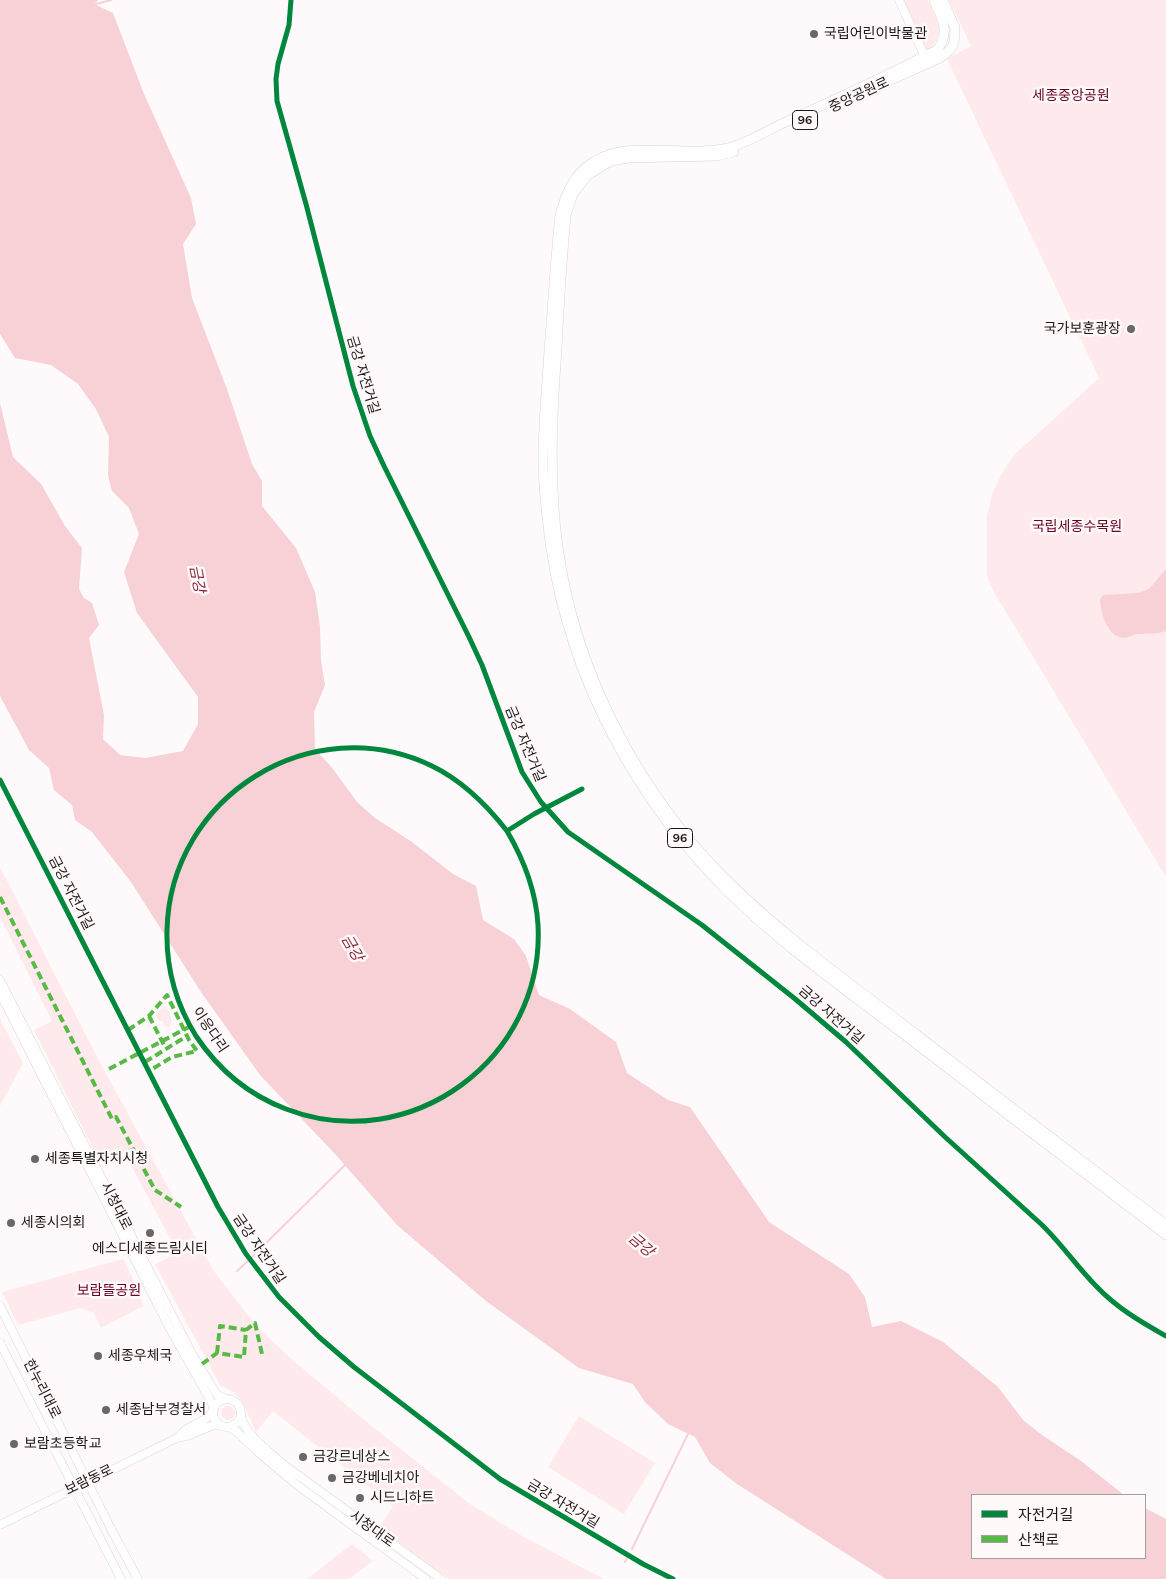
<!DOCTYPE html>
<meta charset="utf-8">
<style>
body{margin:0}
#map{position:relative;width:1166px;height:1579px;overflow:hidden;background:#fefafb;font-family:Mulish,"Noto Sans KR",sans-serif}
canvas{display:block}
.legend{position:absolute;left:971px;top:1494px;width:175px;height:65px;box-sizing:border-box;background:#fff9fa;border:1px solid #a39fa0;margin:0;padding:6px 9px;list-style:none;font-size:15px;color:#1a1818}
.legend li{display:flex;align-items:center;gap:10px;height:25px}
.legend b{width:25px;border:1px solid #a39fa0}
</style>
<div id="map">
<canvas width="1166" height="1579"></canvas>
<ul class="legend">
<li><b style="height:6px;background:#00873e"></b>자전거길</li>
<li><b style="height:6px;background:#58b947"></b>산책로</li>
</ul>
</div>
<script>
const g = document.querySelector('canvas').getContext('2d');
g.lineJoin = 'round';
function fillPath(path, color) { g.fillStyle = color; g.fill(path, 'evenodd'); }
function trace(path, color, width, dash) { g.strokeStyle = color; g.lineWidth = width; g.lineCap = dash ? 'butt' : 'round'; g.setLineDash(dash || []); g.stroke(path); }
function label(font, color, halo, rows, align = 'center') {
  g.font = font + ' Mulish,"Noto Sans KR",sans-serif'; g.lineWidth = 5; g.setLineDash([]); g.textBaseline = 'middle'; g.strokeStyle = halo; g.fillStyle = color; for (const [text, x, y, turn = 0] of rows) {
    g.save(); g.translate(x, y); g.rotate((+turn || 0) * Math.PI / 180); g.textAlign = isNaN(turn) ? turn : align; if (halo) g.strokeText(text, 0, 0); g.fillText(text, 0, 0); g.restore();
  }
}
fillPath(new Path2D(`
 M902,0H928C939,23 947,33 926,53Z
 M949,0H1166V877L995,594L987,577V516L992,494L1000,477L1013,456L1099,378L947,59L971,46Z
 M0,867L97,1057L213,1270L258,1328L296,1363L373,1427L470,1504L524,1537L604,1579H449L379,1528L393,1506L273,1411L256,1432L243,1403L235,1393L220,1385L155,1264L178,1253L121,1147L98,1159L34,1030L52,1021L0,917Z
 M162,1007H166C170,1013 174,1020 169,1027L164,1026L163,1021H159L155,1016Z
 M0,1019L23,1063L0,1106Z
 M123,1259L137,1287L143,1306L101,1328L94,1313L81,1308L18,1325L2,1292Z
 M221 1413a7 7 0 1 1 14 0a7 7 0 1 1-14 0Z
 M579,1416L655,1463L624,1514L548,1467Z
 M352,1544L373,1561L349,1579H307Z`), '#feeaec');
fillPath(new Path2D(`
 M0,0H98L94,4L113,13L144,94L191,198L196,224L183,244L192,298L227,389L252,464L262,481V506L296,548L315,592L320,627L321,661L325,685L314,712L315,749L333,769L357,802L375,818L412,842L453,874L476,886L483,920L514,939L526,956L539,995L570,1009L616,1042L627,1073L668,1100L690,1107L769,1222L849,1274L865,1297L872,1327L901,1321L943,1342L998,1387L1023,1420L1042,1435L1081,1461L1124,1495H972V1558H1145V1508L1166,1519V1579H886L737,1484L710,1463L695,1437L668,1424L645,1402L633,1384L579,1368L486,1301L397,1225L336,1155L260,1075L201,992L131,882L92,832L75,820L72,805L54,790L49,768L29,750L0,696V403L13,457L41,484L65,526L82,548L79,589L84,598L92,603L99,625L89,638L104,715L103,739L120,755L145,758L183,751L198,724V697L137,613L124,572L139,534L129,508L112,491L108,476L109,437L96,409L78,384L51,365L15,358L0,334Z
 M1166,569V631C1154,635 1149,633 1138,634C1133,634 1129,638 1123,638C1107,636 1101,613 1100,600L1103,595L1138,593L1149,589Z`), '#f7d1d5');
trace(new Path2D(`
 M92,5L111,0
 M252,1257L346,1164
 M237,1271L248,1261
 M632,1549L688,1434
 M625,1562L627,1558`), '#f7d1d5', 2);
const secondary = new Path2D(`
 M899,0L925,57
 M0,980L191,1352L217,1395L226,1399
 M0,993L169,1327L214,1407
 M0,1306L111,1529L138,1579
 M0,1343L121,1579
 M213 1413a14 14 0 1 1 28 0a14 14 0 1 1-28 0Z
 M241,1416C244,1434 271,1453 284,1465L441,1579
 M229,1427L237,1432L258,1452L297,1485L426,1579
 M179,1437C185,1425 204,1425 213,1411
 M0,1525L179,1437C193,1438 205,1424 220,1425`);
const primary = new Path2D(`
 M934,0C942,18 951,33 937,50C888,75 839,98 790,120C772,128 749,142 731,147C688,159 632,138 593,162C573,175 566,193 560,215C555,260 553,305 549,350C547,386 543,423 543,459C543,489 547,520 551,549C571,681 636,800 729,893C784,947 849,992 910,1039C995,1105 1080,1170 1166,1235
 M880,85L940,58L950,50L954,43L955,28L943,0
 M734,152L717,156L629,158L611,161L588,175L573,194L566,215C562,260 559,304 557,349C552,415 549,481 558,547C576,677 643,802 738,891C794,944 857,988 917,1035C1000,1098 1083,1162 1166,1225`);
trace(secondary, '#d8d5d6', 9);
trace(primary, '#d8d5d6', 10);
trace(secondary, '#fffefe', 8);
trace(primary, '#fffefe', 9);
trace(new Path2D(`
 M0,897L112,1119L116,1117L155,1190L181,1207
 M149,1016L164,1045
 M128,1030L149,1016L167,995L189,1040L197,1051L172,1057L149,1071
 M145,1062L187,1036
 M109,1069L189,1027
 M217,1353L220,1326L246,1330
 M202,1364L217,1353L244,1357L246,1330L255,1323L262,1354`), '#58b947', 4, [8, 4]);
trace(new Path2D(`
 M291,0L289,25L278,64L276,79L277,101L306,204L353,386L370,436L384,466L469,637L482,665L522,772L541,802L568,832L702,925L794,998L846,1042L944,1136L1041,1224C1061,1243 1077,1267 1097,1287C1117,1308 1141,1322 1166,1336
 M0,780L218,1207L246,1254L279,1297L319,1337L354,1367L500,1479L643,1564L673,1579
 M507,831C524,860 536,890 538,925C545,1058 411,1157 286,1109C249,1095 218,1069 196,1036C176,1004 166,967 167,930C170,796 312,708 432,766C463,781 486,804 507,831L534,814L582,789`), '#00873e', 5);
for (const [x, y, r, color] of [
 [814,34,5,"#6a6767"],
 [1131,329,5,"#6a6767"],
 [35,1159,5,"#6a6767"],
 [11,1223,5,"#6a6767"],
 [150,1233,5,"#6a6767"],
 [98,1356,5,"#6a6767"],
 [106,1410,5,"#6a6767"],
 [14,1444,5,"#6a6767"],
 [303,1457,5,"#6a6767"],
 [332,1478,5,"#6a6767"],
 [360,1498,5,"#6a6767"]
]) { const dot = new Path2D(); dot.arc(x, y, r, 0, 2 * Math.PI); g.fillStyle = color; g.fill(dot); trace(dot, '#fff9fa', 2); }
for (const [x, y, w] of [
 [805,120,25],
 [680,838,25]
]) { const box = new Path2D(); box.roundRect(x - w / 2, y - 9.5, w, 19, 4); g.fillStyle = '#fff9fa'; g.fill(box); trace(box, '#1a1818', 1); }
label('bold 12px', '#1a1818', null, [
 ["96",805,120],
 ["96",680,838]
]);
label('14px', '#1a1818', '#fff9fa', [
 ["국립어린이박물관",824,34],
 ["국가보훈광장",1121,329,"right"],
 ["세종특별자치시청",45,1159],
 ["세종시의회",21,1223],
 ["에스디세종드림시티",150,1249,"center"],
 ["세종우체국",108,1356],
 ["세종남부경찰서",116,1410],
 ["보람초등학교",24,1444],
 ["금강르네상스",313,1457],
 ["금강베네치아",342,1478],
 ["시드니하트",370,1498]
], 'left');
label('14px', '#1a1818', '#fff9fa', [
 ["중앙공원로",859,95,-25],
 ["금강 자전거길",363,375,73],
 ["금강 자전거길",525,744,67],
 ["금강 자전거길",71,893,63],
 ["금강 자전거길",831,1015,41],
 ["이응다리",210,1030,56],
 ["시청대로",116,1206,63],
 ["금강 자전거길",259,1249,56],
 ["한누리대로",42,1389,63],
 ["보람동로",89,1480,-26],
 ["금강 자전거길",563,1504,31],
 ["시청대로",372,1529,36]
]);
label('14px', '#690225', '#fff9fa', [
 ["세종중앙공원",1071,96],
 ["국립세종수목원",1077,527],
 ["보람뜰공원",109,1291]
]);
label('italic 15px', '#89283e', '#fff9fa', [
 ["금강",197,579,79],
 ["금강",352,948,60],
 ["금강",641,1245,40]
]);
</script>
